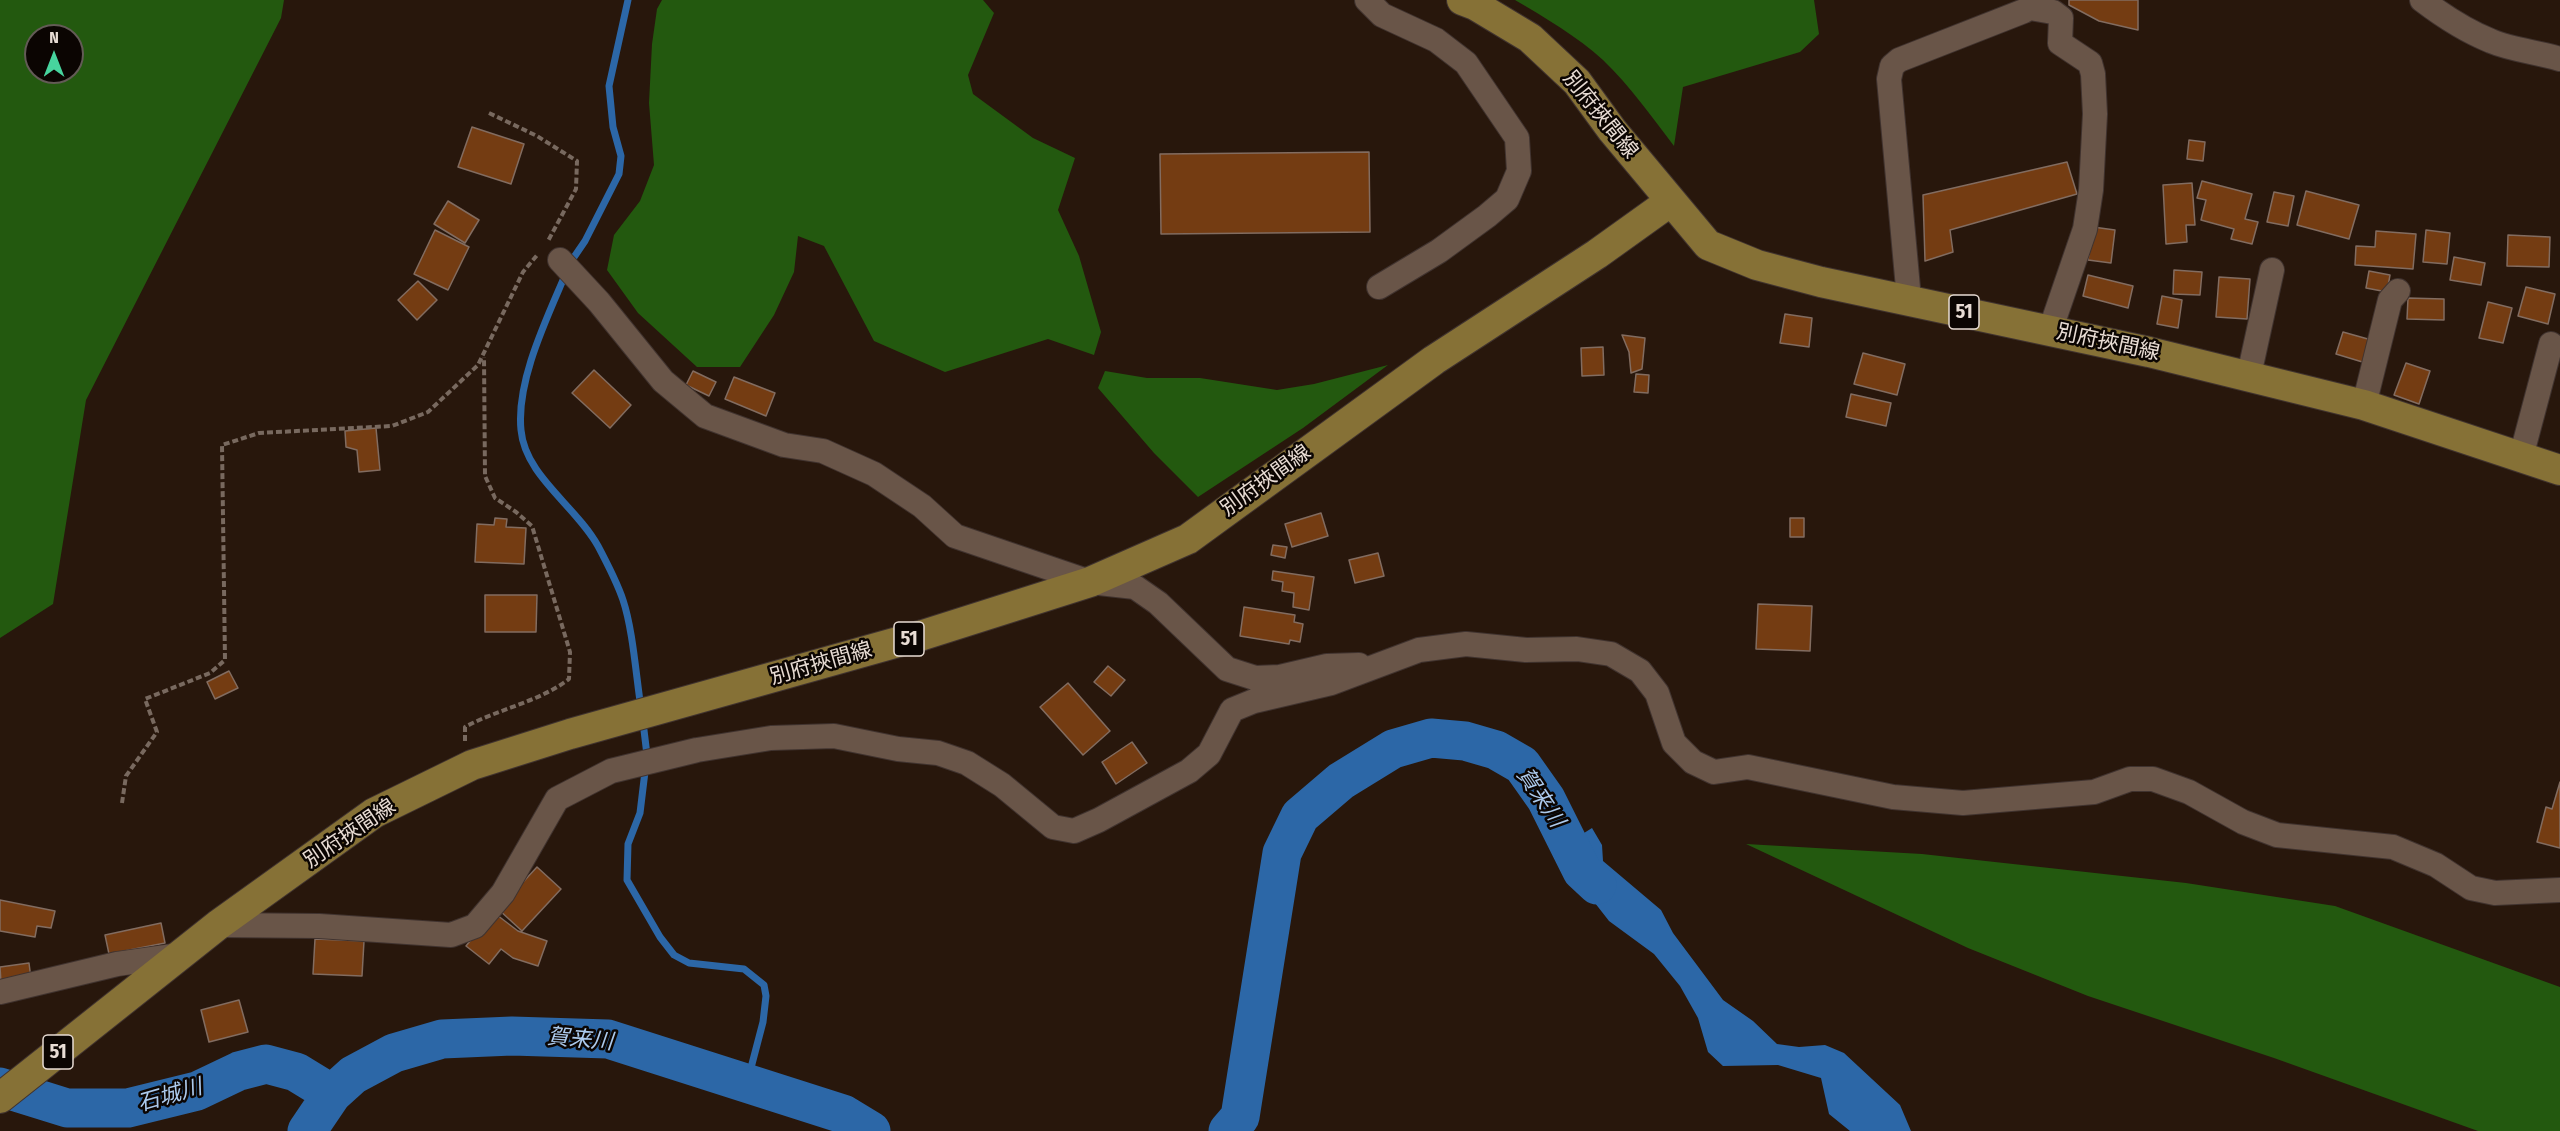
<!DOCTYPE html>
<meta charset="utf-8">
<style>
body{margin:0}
#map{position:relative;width:2560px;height:1131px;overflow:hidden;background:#28170c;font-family:"Fira Sans Condensed",sans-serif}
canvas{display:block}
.north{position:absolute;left:24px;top:24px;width:60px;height:60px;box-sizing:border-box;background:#0b0502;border:2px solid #635b56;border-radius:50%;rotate:0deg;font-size:16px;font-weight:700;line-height:24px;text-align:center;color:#e8dcd4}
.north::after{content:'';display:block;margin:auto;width:21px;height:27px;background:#47d49e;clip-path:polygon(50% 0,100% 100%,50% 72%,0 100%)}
</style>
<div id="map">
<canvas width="2560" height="1131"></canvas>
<div class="north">N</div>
</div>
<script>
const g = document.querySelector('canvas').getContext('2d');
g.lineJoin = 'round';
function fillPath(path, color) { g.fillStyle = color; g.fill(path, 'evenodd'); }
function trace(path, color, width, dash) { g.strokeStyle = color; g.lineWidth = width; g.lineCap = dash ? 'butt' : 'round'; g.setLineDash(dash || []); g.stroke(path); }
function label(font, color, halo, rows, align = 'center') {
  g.font = font + ' "Fira Sans Condensed","Noto Sans JP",sans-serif'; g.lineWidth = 5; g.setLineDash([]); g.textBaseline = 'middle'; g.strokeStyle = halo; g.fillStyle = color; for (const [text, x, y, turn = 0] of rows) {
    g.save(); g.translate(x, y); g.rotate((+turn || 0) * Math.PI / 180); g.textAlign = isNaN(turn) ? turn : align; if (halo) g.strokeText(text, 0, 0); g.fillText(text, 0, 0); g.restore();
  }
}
fillPath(new Path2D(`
 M0,0H284L281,18L86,400L53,604L0,638ZM36,36H72V72H36Z
 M662,0H983L994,13L968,75L973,94L1033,138L1075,158L1058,210L1079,256L1101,332L1094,355L1048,339L945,372L874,341L824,246L798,236L794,272L774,315L740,367H697L638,313L607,270L614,235L640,201L654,165L649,103L652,44L657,9Z
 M1515,0H1814L1819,34L1800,52L1683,87L1674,146C1652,117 1630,86 1603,60C1578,37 1544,17 1515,0Z
 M1388,365L1303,428L1198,497L1154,453L1098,388L1105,371L1147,378H1200L1277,390L1314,384Z
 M1746,844L1922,854L2186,883L2335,906L2560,987V1131H2478L2274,1058L2088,996L1968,948Z`), '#23590f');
fillPath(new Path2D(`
 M1592,828L1602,845L1603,861L1661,910L1673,933L1723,1000L1753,1021L1777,1044L1799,1047L1825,1045L1844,1053L1900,1105L1911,1131H1850L1829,1114L1821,1078L1778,1065L1723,1066L1708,1052L1698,1018L1680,986L1654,954L1609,921L1570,871L1560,848Z`), '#2c67a7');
trace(new Path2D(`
 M570,263L585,241L619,174L621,156L613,127L609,86L628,0
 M566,273C547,318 516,381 521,430C525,476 576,506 598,546C607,563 617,582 623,600C633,630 636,676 641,708
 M643,722L647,755L640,813L628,844L627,880L660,937L674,955L689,963L744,969L764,985L766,996L763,1022L747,1083`), '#2c67a7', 7);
trace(new Path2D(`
 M0,1087L67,1108H128L197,1091L239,1071L266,1064L296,1072L332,1094
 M307,1131L332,1094L353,1075L394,1053L442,1039L512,1036L608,1039L843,1114L871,1131
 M1228,1131L1240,1117L1282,853L1300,816L1341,781L1393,749L1431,738L1465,741L1496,750L1522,765L1546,799L1582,871L1597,885`), '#2c67a7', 39);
const building = new Path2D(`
 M2069,0H2138V30L2099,21L2069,5Z
 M472,127L524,144L511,184L458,167Z
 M2189,140L2205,142L2203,161L2187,159Z
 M1369,152L1370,232L1161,234L1160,154Z
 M2067,162L2077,194L1950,230L1953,252L1925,261L1923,195Z
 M2202,181L2252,194L2245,219L2258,222L2252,244L2231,239L2234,229L2201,220L2206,200L2197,198Z
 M2192,183L2195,225H2186L2187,242L2166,244L2163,185Z
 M2306,191L2359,205L2349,239L2297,225Z
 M2274,192L2294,196L2288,226L2267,222Z
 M448,201L479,220L465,243L434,224Z
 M2093,227L2115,230L2111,263L2088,260Z
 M435,230L469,247L448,290L414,274Z
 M2426,230L2450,233L2447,264L2423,262Z
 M2376,231L2416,234L2413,269L2355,265L2356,246L2375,247Z
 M2508,235L2550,237L2549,267L2507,266Z
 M2454,257L2485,263L2481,285L2450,280Z
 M2174,270L2202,272L2200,295L2173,294Z
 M2369,271L2390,275L2387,292L2366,288Z
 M2088,275L2133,286L2128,308L2083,296Z
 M2219,277L2250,279L2247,319L2216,317Z
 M418,281L437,300L417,320L398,300Z
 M2526,287L2555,294L2548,324L2518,316Z
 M2162,296L2182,300L2178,328L2157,324Z
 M2408,298L2444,299V320L2407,319Z
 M2488,302L2512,308L2503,343L2479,338Z
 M1785,314L1812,318L1809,347L1780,343Z
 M2343,332L2375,341L2369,364L2336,354Z
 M1622,335L1645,338L1642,369L1631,373L1629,352Z
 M1603,347L1604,375L1582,376L1581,348Z
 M1863,353L1905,364L1897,395L1854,384Z
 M2406,363L2430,371L2419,404L2394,395Z
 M594,370L631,405L610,428L572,393Z
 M693,371L716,382L709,396L686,385Z
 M1636,374L1649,375L1648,393L1634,392Z
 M734,377L775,393L766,416L725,399Z
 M1851,394L1891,403L1886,426L1846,417Z
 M376,428L380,470L359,472L357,450L346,447L345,431Z
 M1321,513L1328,536L1292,547L1285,524Z
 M495,518L507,519L506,527L526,528L524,564L475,562L477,524L494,525Z
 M1790,518H1804V537H1790Z
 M1273,545L1287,547L1285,558L1271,555Z
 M1378,553L1384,576L1355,583L1349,560Z
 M1273,571L1314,577L1309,610L1293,607L1294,593L1282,591L1283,582L1272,580Z
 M485,595H537L536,632H485Z
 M1758,604L1812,606L1810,651L1756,649Z
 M1244,607L1295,615L1294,622L1303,624L1300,642L1290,640L1289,644L1240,636Z
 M1108,666L1125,680L1111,696L1094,682Z
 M229,671L238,688L215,699L207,682Z
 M1068,683L1110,731L1083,755L1040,707Z
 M1132,742L1147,763L1116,784L1102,762Z
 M2560,782V848L2537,842L2546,807L2552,809Z
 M537,867L561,889L522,931L498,909Z
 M0,900L55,911L51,928L37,926L35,937L0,931Z
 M493,912L518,931L547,941L538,966L513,958L501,949L489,964L466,946Z
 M161,923L165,943L109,954L105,935Z
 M315,939L364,941L362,976L313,974Z
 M29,963L31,979L1,983L0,967Z
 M239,1000L248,1032L209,1042L201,1010Z`);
fillPath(building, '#743c12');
trace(building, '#826c60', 1.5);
const minor = new Path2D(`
 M1367,0L1382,15L1436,40L1466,63L1517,138L1519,171L1507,199L1487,216L1439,251L1379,287
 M2422,0C2443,16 2466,31 2491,41C2512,50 2538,52 2560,59
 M2030,8L2053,12L2061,18L2060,43L2090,63L2093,74L2095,114L2091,190L2085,229L2050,331
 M560,260L599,302L663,381L705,416L784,445L823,451L874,474L922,506L955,536L1090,582L1135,587L1158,603L1227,669L1255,678L1280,677L1327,666L1359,665
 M1909,299L1889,79L1892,66L1899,60L2024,11L2041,0
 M2249,375L2272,270
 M2364,405L2390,300L2398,291
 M2521,457L2551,344
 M218,925L319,926L451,935L475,926L503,893L557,799L611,771L697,750L771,738L834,736L898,749L938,753L967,763L1002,785L1053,827L1074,831L1099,820L1189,771L1209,754L1232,710L1254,701L1331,683L1419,650L1466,644L1526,650L1577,649L1611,654L1640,671L1657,693L1674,743L1693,762L1714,772L1748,767L1893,797L1963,803L2094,792L2130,779H2153L2189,792L2243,822L2277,835L2393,847L2436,865L2471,888L2495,893L2560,890
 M0,992L117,964L180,955`);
const major = new Path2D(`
 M1462,0L1475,5L1530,38L1577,82L1612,130L1708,245L1757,265L1821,282L2149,352L2364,405L2560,470
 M0,1098L218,925L374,813L472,765L570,734L923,635L1090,582L1188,539L1434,360L1597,254L1671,201`);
trace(minor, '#40332f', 26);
trace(major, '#40332f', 32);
trace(new Path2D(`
 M489,113L537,136L577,161L576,189L548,241
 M465,741V727C498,709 539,702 569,679L570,652L532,526L516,512L495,498L485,476L484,357
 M122,803L126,776L157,732L145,699L210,673L225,660L222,445L259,433L392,426L428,412L478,365L523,272L538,254`), '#78695f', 4, [6, 3]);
trace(minor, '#695548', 24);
trace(major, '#867136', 30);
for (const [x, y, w] of [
 [1964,312,30],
 [909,639,30],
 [58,1052,30]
]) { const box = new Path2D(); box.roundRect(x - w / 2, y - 17, w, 34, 4.5); g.fillStyle = '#0b0502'; g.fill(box); trace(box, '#e8dcd4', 1.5); }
label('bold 20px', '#e8dcd4', null, [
 ["51",1964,312],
 ["51",909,639],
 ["51",58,1052]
]);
label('21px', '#e8dcd4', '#0b0502', [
 ["別府挾間線",1600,115,51],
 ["別府挾間線",2108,343,12],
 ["別府挾間線",1266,481,-36],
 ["別府挾間線",821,664,-16],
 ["別府挾間線",350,834,-34]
]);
label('italic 22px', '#accaed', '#0b0502', [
 ["賀来川",1540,798,56],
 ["賀来川",580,1040,5],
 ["石城川",170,1096,-16]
]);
</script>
